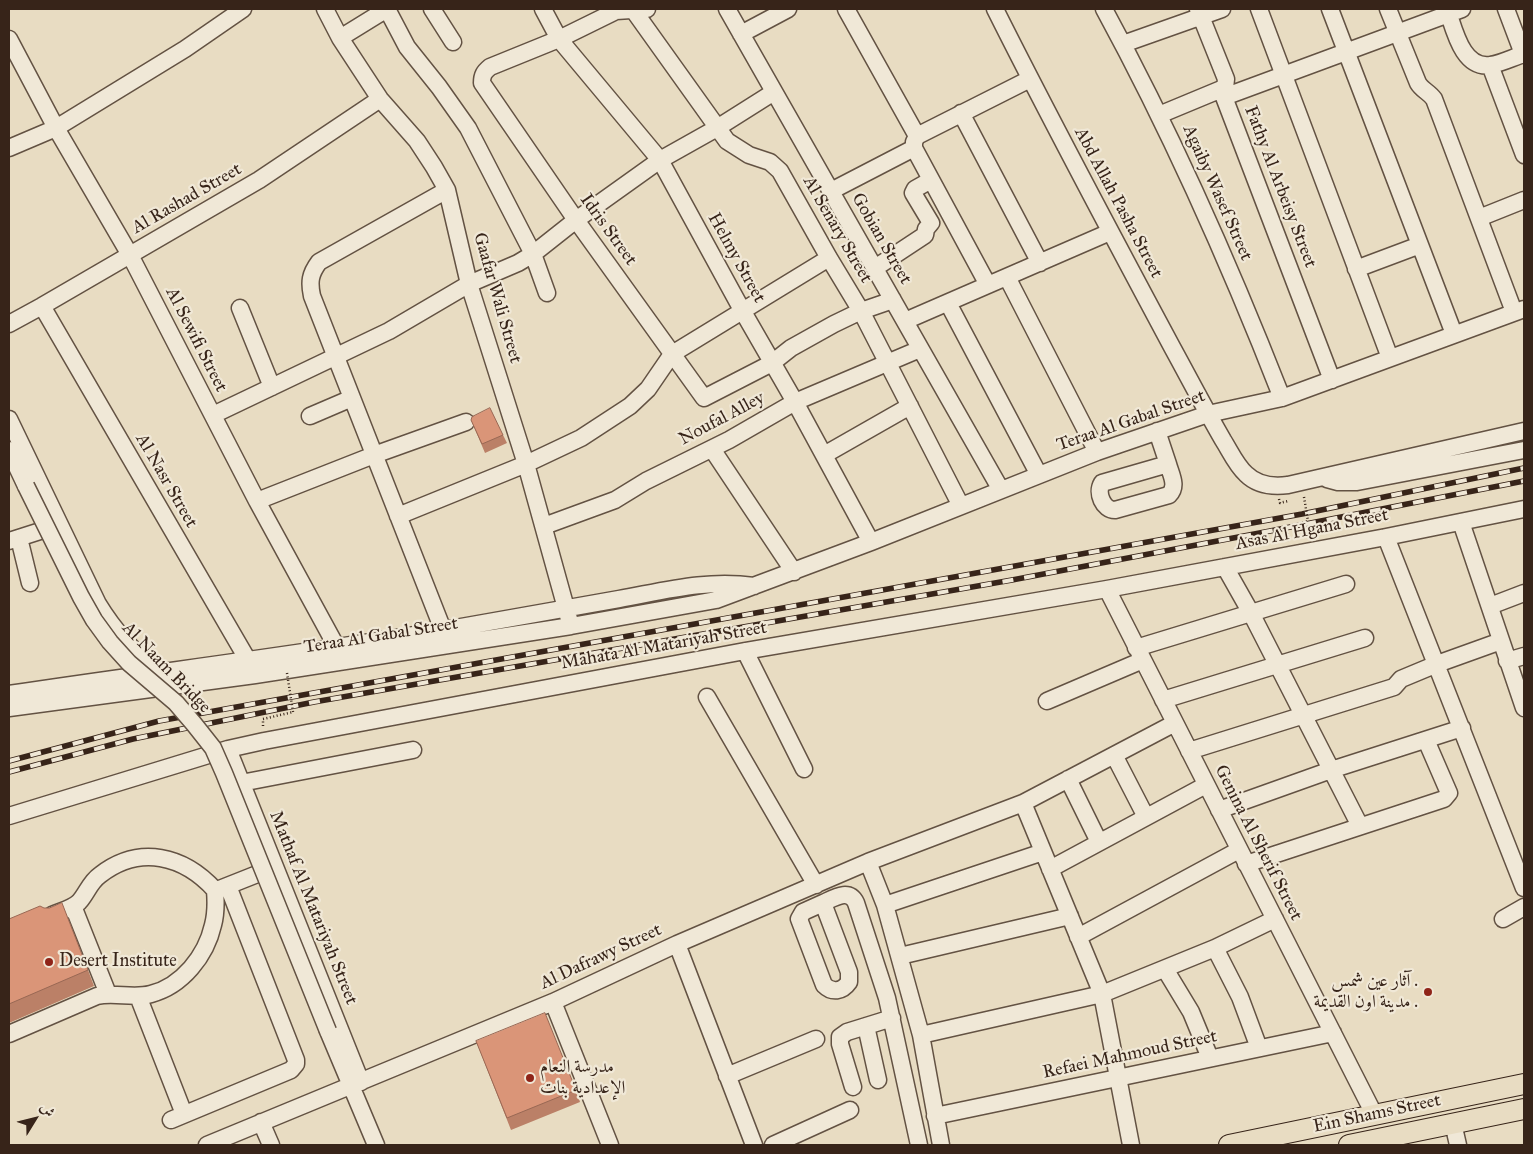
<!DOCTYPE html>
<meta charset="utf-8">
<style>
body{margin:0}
#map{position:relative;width:1533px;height:1154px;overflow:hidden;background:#e8dcc2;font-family:"IM FELL Great Primer",Amiri,serif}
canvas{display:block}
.frame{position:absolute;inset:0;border:10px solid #372419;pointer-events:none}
.north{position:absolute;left:10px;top:1094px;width:50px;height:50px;-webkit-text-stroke:4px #f0e8d7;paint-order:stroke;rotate:54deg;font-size:14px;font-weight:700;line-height:20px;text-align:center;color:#372419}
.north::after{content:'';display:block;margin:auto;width:18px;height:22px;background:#372419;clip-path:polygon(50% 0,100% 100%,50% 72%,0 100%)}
</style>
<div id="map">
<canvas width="1533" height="1154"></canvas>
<div class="frame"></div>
<div class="north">ش</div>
</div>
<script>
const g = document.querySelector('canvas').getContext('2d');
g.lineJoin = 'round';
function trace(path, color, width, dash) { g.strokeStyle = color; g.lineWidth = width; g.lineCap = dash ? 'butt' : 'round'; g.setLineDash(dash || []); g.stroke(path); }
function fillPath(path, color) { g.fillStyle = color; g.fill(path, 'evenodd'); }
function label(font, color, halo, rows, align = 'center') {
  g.font = font + ' "IM FELL Great Primer",Amiri,serif'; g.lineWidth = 4.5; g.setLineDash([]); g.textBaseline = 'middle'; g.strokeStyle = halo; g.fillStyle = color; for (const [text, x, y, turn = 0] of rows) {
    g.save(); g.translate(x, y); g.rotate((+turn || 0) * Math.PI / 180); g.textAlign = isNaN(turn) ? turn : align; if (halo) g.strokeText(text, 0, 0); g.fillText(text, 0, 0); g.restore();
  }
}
const minor = new Path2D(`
 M325,9L340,38L380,99L417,141L434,167L447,190L469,284L526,464L569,619
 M387,9L407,47L439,87L468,128L533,254L547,293
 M432,9L453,42
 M543,9L559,39L660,160L742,310L795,402L871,542
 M647,9L616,11L559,39L490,67C484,72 482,75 482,83L576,220L704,398L772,363L791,348L834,324L861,311L893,300
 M727,9L1001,490
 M846,9L917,136
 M995,9C1052,123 1112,235 1172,347C1189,378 1205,409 1223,440C1230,451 1236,465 1246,474C1258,486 1273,487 1288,485L1524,431
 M1104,9C1172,134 1230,265 1282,398
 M1198,9L1226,79L1224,97L1332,380
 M1259,9L1390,358
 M1330,9L1454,334
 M1388,9L1418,83C1422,90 1429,92 1434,99L1514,312
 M1447,9C1454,28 1462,70 1491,65C1502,63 1514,57 1524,54
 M1506,9L1523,54
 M634,11L727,141L749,155L770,162L780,171L829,258L861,311L961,506
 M741,34L788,9
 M340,38L387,9
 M9,39L56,128L130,255L257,501L341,655
 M1123,44L1222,9
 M1490,65L1524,155
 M1224,97L1462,9
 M961,113L1040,263
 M1159,115L1224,88
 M9,148L56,128L185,49L243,9
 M831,191L914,148
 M1479,218L1524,200
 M875,268L925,235L926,229L931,223L913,193L915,189L931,180
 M1356,269L1420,245
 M1007,277L1097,452
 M988,285L914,148V142L917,136L1030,79
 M948,303L1039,475
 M42,306L253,669
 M240,308L272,387
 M905,321L1110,232
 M9,324L42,306L259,180L380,99
 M213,415L389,331L469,284L518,263L533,254L576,220L660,160L717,128L774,92
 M310,416L352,398
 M9,419L98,604C115,632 134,653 160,673
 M1157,431L1168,464
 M712,449L794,572
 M9,450L26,486
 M824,455L910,406
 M1168,464C1171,475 1178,486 1169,495L1115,510C1103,510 1096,493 1102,483Z
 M1327,479L1338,482H1357L1524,450
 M257,501L374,455L466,422
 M398,516L526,464L581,438L630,406L648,389L672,354L829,258
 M1461,522L1524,708
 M544,526L615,500L646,481L729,440L795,402L920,349
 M1386,537L1524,888
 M19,538L30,583
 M9,541L59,525
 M1225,567L1251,613L1360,826
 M1107,589L1374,1114
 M1490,606L1524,593
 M443,630L312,296C309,282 310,274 319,262L447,190
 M1136,648L1346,584
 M745,651L804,769
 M1507,661L1524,656
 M9,694C154,672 299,655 444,630C502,620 560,610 619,599C664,591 707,579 754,586
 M707,697L816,885
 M1163,700L1365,638
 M1047,701L1143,660
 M9,708L255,675L571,626L716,600L871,542L1097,452L1208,414L1282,398L1524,309
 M228,749L361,1082
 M1189,751L1394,687L1401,679L1437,664L1501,641
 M1114,755L1146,817
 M1068,779L1099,842
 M241,783L413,750
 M1023,803L1102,994L1131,1145
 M1219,810L1331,770L1462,728
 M9,816L228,749L264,741L745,651L1107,589L1386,537L1524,509
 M868,862L885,905L921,1035L941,1145
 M1246,864L1444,799L1449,793L1426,740
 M1050,869L1206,785
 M217,890L275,867
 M823,903C834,898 849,888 856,903L887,998L919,1145
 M823,903L849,972V982C842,992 832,993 824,985L799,919L803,912Z
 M885,905L1043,852
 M73,906L108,994
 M1503,919L1524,907
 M1078,937L1239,850
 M677,944L754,1145
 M1215,948L1240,997L1259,1048
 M900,956L1070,916
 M1165,969L1191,1012L1210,1058
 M138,996L184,1114
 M553,1002L610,1145
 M866,1026L878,1080
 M328,1031L376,1145
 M9,1034L97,996C115,992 133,999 151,994C182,986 206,956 213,925C216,914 216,902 215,890C184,856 140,844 100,875C90,882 87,893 79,902C72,909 61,911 52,915
 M921,1035L1102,994L1215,948L1275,919
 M727,1076L816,1039
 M853,1087L840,1044V1037L847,1032L892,1018
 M935,1116L1333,1033
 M171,1120L291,1070L296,1064V1060L228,886
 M261,1122L271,1145
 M1453,1123L1458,1145
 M207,1145L553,1002L677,944L868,862L1023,803L1175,723
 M773,1145L850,1110`);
const major = new Path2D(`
 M1229,1145L1524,1084
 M1349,1145L1524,1109`);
trace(minor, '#635243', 19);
trace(major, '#372419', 22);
trace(new Path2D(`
 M1279,499L1280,503L1288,501
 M1289,541L1286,527L1308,521
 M263,726V719L293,712`), '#372419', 2.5, [1, 2.5]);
trace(minor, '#f0e8d7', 16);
trace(major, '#e8dcc2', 20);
const rail = new Path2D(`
 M9,761L159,721L1302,514L1524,468
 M9,772L133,739L314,702L1012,580L1270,531L1524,481`);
trace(rail, '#372419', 5.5);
trace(rail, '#f0e8d7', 4, [11]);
const minorBridge = new Path2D(`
 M26,486L81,597L94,620L110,642L129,663L176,703L194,724L213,748L224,773L328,1031`);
trace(minorBridge, '#635243', 19, []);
trace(new Path2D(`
 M1304,497L1308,521
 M287,673L293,712`), '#372419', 2.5, [1, 2.5]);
trace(minorBridge, '#f0e8d7', 16);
fillPath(new Path2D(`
 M471,420L503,435L507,443L485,453Z
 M9,919L88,970L94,986L9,1023Z
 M476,1041L576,1090L580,1102L511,1130Z`), '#bb8067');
const building = new Path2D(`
 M490,408L503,435L482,444L471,420L472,417Z
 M62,903L88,970L9,1004V919L40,906L44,908H49Z
 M545,1013L576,1090L507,1118L476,1041Z`);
fillPath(building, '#da9578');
trace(building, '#996854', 1);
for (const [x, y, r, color] of [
 [49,962,5,"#8f2418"],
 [1428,992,5,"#8f2418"],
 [530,1078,5,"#8f2418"]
]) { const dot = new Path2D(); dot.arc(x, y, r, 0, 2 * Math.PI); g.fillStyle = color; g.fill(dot); trace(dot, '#f0e8d7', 2); }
label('18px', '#372419', '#f0e8d7', [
 ["Fathy Al Arbeisy Street",1280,187,69],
 ["Agaiby Wasef Street",1217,193,66],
 ["Al Rashad Street",187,199,-30],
 ["Abd Allah Pasha Street",1118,203,62],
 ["Idris Street",608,230,54],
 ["Al Senary Street",837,230,60],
 ["Gobian Street",881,239,60],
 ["Helmy Street",736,258,61],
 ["Gaafar Wali Street",497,298,74],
 ["Al Sewifi Street",196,340,63],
 ["Noufal Alley",722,419,-28],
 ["Teraa Al Gabal Street",1131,421,-19],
 ["Al Nasr Street",166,481,60],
 ["Asas Al Hgana Street",1312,530,-11],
 ["Teraa Al Gabal Street",381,636,-9],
 ["Mahata Al Matariyah Street",664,646,-10],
 ["Al Naam Bridge",166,668,46],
 ["Genina Al Sherif Street",1258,843,63],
 ["Mathaf Al Matariyah Street",313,908,68],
 ["Al Dafrawy Street",601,957,-25],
 ["Refaei Mahmoud Street",1130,1055,-12],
 ["Ein Shams Street",1377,1114,-12]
]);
label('18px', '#372419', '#f0e8d7', [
 ["Desert Institute",59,962],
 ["آثار عين شمس .",1418,982,"right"],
 ["مدينة اون القديمة .",1418,1003,"right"],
 ["مدرسة النعام",540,1068],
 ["الإعدادية بنات",540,1089]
], 'left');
</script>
